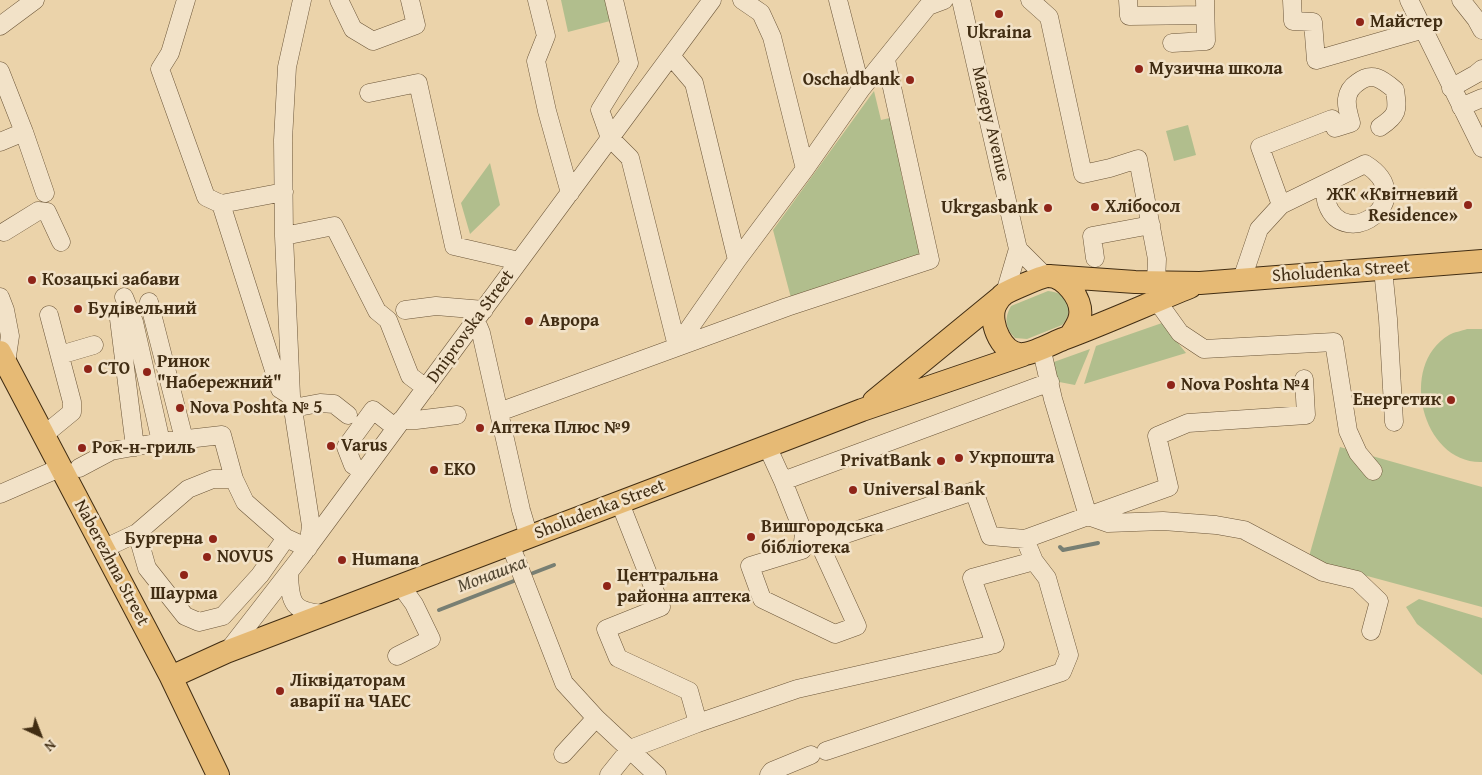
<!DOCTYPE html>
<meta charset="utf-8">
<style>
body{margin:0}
#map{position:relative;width:1482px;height:775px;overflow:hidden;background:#ebd3aa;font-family:"Gentium Book Plus",serif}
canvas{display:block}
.north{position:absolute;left:15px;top:710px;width:50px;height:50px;-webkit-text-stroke:4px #f2e2c8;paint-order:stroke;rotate:137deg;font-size:14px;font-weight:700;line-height:20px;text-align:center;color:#412d13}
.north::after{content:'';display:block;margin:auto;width:18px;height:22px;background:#412d13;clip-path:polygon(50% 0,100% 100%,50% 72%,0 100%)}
</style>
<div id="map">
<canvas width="1482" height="775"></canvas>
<div class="north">N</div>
</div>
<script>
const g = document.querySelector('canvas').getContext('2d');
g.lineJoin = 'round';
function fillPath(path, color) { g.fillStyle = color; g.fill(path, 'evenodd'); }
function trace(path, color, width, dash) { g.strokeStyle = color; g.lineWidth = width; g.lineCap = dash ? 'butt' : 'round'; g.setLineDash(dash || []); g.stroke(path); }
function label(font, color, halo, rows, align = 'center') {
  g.font = font + ' "Gentium Book Plus",serif'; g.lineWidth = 5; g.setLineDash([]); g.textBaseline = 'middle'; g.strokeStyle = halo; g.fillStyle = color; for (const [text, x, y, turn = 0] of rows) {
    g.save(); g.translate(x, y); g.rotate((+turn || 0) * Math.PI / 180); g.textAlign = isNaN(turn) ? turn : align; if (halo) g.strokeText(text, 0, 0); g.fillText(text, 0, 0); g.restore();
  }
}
fillPath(new Path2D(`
 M561,0H605L610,21L568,32Z
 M874,91L881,120L894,117L906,171L901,173L914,228L926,258L791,298L773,230Z
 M1188,125L1196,155L1174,161L1166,131Z
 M490,163L500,205L470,234L461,203Z
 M1048,291C1068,292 1076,310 1062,325L1027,339L1015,338C1005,328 1004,318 1011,306Z
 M1162,323L1186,353L1084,384L1096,346Z
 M1467,329H1482V462C1423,464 1397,366 1449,335C1454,332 1462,331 1467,329Z
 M1090,349L1075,385L1054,381L1051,363Z
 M1340,447L1482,487V607L1308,560Z
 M1419,599L1482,618V675L1417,624L1406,607Z`), '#b1be8d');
trace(new Path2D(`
 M1060,547L1063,550L1098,543
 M528,575L554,565
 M439,610L519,579`), '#787f73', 4);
const minor = new Path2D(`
 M186,0L170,53L160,69L206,197L221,204L284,192
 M339,0L353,29L373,41L416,25L410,0
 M537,0L546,36L536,61L547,111L570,193
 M614,0L629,63L600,110L610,138L630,158L677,346L737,260L805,169L861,89L928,6L944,0
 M742,0L761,13L772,37L805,169
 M838,0L861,89
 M961,0L1018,249L1005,293
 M1030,0L1049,17L1083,174L1110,168L1138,159L1157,259L1156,282
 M1128,0L1129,16L1205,15
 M1292,0L1293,21L1313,22L1316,60L1424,29
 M1409,0L1482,148
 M1461,0L1476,19L1482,30
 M0,26L35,0
 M1172,43L1206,41L1205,0
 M671,56L694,83L737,260
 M0,71L24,132L0,142
 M1451,88L1476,74L1482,69
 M369,93L418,83L454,246L519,261
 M1461,107L1482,98
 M24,132L45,193
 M1324,185C1325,191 1325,198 1327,204C1345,253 1422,199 1365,164L1281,205L1260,147L1332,119L1335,128L1351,123C1349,116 1346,106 1347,99C1348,92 1351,87 1357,83C1372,71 1382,79 1395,90C1398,111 1398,115 1380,127
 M221,204L280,389L291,396
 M4,232L38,211L47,212L61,242
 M284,236L334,226L377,311L388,320L410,376L426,388
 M1018,249L1045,276
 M1095,258L1092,236L1151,225
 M1383,269L1388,319L1394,422
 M1242,279L1259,229L1281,205
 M0,297L5,310L10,336L6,363
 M124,297L134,322L161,442
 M1157,301L1180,333L1204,349L1334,342L1348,431L1358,453L1373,471
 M149,302L184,439
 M405,310L436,306L484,310
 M132,318L119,319L135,447
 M476,321L481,333L521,510L529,537
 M60,355L94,345
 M293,408L320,403L334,404L348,415
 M499,412L787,307L930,260L886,60
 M401,420H416L457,415
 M44,435L72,412V402L49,315
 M767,446L783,481L804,534L802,550L750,566L762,599L835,634L857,626L819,543
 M79,468L111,451L161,442L222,435L234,479L245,502L286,538L308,548L311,526L291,396L284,236L283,140L287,67L302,0
 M363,472L353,465L346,447L373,410L396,428
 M783,481L1050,382
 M0,494L62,467
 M620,503L661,607L606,629L618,658L689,691L698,723
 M1088,516L1108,523L1163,521L1216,525L1244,530L1323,572L1357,580L1379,601L1371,631
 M1088,516L1169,487L1157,436L1188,423L1306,415L1304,379
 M137,533L188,489L213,479H234
 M810,538L819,543L974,491L990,536L1025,539
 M510,544L564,683L596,718L657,775
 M103,549L137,533L147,568L185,616L199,622L223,616L260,575L286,538
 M1034,561L1025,539L1088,516L1053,399L1041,347
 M289,574C290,604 293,612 325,614
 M227,652L300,558L712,0
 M397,656L431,639L414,604L401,586
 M563,754L596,718
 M609,775L630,749L698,723L797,689L995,644L972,578L1034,561L1047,578L1069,655L1062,672L826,751
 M769,775L772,771L811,755`);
const major = new Path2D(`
 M1049,276L1135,282L1200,283L1482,261
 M1070,336C1074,330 1079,323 1080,316C1083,299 1064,275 1047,276C1041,277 1010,290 1004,294C1001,296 997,302 995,306C988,323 1003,357 1024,354C1034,353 1053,343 1063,339C1106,323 1148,304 1190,287
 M0,352L171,677L218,775
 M874,401L1002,296
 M171,677L226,652L789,438L862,410L1023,355`);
trace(minor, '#6c5639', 19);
trace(major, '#412d13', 24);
trace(minor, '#f2e2c8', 18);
trace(major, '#e6ba75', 22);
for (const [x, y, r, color] of [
 [999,14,5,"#8f2418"],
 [1360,22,5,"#8f2418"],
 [1139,69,5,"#8f2418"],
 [910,80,5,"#8f2418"],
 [1468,205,5,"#8f2418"],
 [1095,207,5,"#8f2418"],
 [1048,208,5,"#8f2418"],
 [32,280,5,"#8f2418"],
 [78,309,5,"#8f2418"],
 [529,321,5,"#8f2418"],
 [88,369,5,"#8f2418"],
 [147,372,5,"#8f2418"],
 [1171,385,5,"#8f2418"],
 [1451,400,5,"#8f2418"],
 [180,408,5,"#8f2418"],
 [480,428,5,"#8f2418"],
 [331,446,5,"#8f2418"],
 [82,448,5,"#8f2418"],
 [959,458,5,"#8f2418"],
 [941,461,5,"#8f2418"],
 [434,470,5,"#8f2418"],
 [853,490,5,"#8f2418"],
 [751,537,5,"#8f2418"],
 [213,539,5,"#8f2418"],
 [207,557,5,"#8f2418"],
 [342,560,5,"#8f2418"],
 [184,575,5,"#8f2418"],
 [607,586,5,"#8f2418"],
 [280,691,5,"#8f2418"]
]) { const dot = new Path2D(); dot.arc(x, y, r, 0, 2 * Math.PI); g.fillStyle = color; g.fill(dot); trace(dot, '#f2e2c8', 2); }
label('bold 18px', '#412d13', '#f2e2c8', [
 ["Майстер",1370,22],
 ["Ukraina",999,33,"center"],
 ["Музична школа",1149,69],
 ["Oschadbank",900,80,"right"],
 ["ЖК «Квітневий",1458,195,"right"],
 ["Residence»",1458,216,"right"],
 ["Хлібосол",1105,207],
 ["Ukrgasbank",1038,208,"right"],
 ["Козацькі забави",42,280],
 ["Будівельний",88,309],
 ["Аврора",539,321],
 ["Ринок",157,362],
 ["\"Набережний\"",157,383],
 ["СТО",98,369],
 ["Nova Poshta №4",1181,385],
 ["Енергетик",1441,400,"right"],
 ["Nova Poshta № 5",190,408],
 ["Аптека Плюс №9",490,428],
 ["Varus",341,446],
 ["Рок-н-гриль",92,448],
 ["Укрпошта",969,458],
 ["PrivatBank",931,461,"right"],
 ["EKO",444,470],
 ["Universal Bank",863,490],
 ["Вишгородська",761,527],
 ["бібліотека",761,548],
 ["Бургерна",203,539,"right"],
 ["NOVUS",217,557],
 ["Humana",352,560],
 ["Центральна",617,576],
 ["районна аптека",617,597],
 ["Шаурма",184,594,"center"],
 ["Ліквідаторам",290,681],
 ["аварії на ЧАЕС",290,702]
], 'left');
label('18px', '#412d13', '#f2e2c8', [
 ["Mazepy Avenue",990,124,77],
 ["Sholudenka Street",1341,272,-4],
 ["Dniprovska Street",471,327,-54],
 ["Sholudenka Street",600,510,-21],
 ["Naberezhna Street",111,563,62]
]);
label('italic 19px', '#534833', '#f2e2c8', [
 ["Монашка",492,575,-21]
]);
</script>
